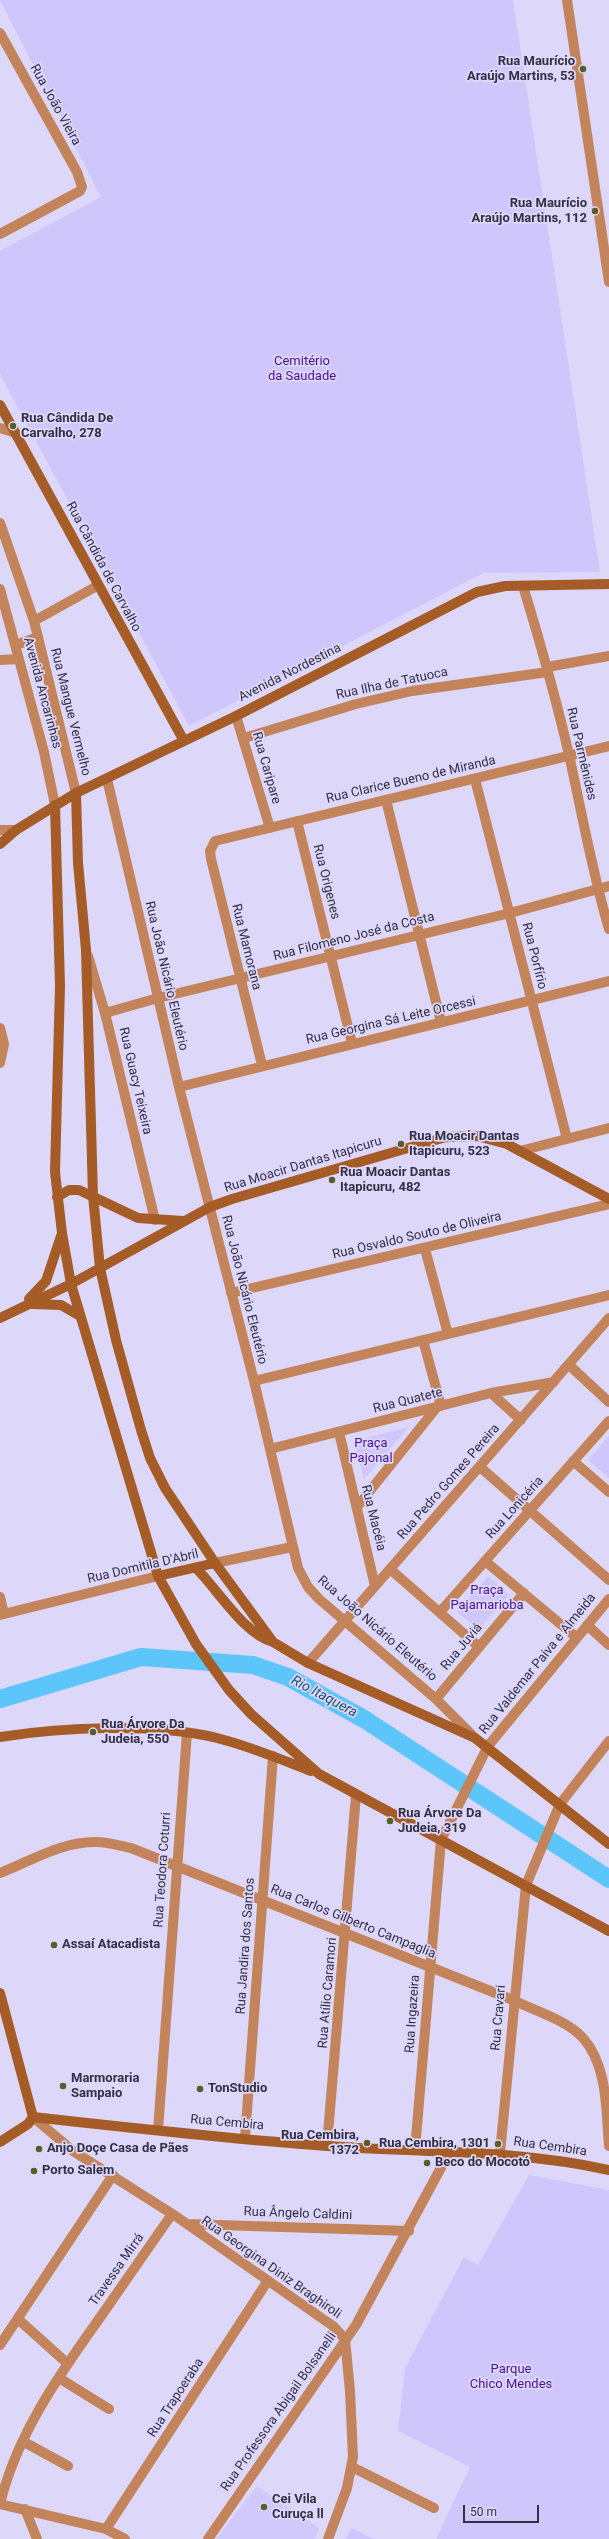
<!DOCTYPE html>
<meta charset="utf-8">
<style>
body{margin:0}
#map{position:relative;width:609px;height:2539px;overflow:hidden;background:#ddd7fa;font-family:Roboto,sans-serif}
canvas{display:block}
.scale{position:absolute;left:463px;top:2505px;width:76px;height:18px;box-sizing:border-box;border:2px solid #332f45;border-top:0;padding-left:5px;font-size:12px;line-height:14px;white-space:nowrap;color:#332f45;-webkit-text-stroke:3px #ddd7fa;paint-order:stroke}
</style>
<div id="map">
<canvas width="609" height="2539"></canvas>
<div class="scale">50 m</div>
</div>
<script>
const g = document.querySelector('canvas').getContext('2d');
g.lineJoin = 'round';
function fillPath(path, color) { g.fillStyle = color; g.fill(path, 'evenodd'); }
function trace(path, color, width, dash) { g.strokeStyle = color; g.lineWidth = width; g.lineCap = dash ? 'butt' : 'round'; g.setLineDash(dash || []); g.stroke(path); }
function label(font, color, halo, rows, align = 'center') {
  g.font = font + ' Roboto,sans-serif'; g.lineWidth = 3.5; g.setLineDash([]); g.textBaseline = 'middle'; g.strokeStyle = halo; g.fillStyle = color; for (const [text, x, y, turn = 0] of rows) {
    g.save(); g.translate(x, y); g.rotate((+turn || 0) * Math.PI / 180); g.textAlign = isNaN(turn) ? turn : align; if (halo) g.strokeText(text, 0, 0); g.fillText(text, 0, 0); g.restore();
  }
}
fillPath(new Path2D(`
 M257,2486L319,2528L315,2539H216Z`), '#d1c8fc');
fillPath(new Path2D(`
 M513,0L600,572L483,573L189,726L0,374V251L101,197L0,0Z
 M409,1427L364,1479L354,1441Z
 M609,1436V1478L588,1460Z
 M488,1576L509,1595L479,1629L457,1612Z
 M529,2175L609,2190V2539H436L470,2467L398,2431L405,2368L464,2257L478,2265Z
 M351,2528L374,2539H346Z`), '#cfc6fb');
trace(new Path2D(`
 M0,1699L141,1657L253,1665L288,1677L364,1719L609,1879`), '#5cc6fb', 18);
trace(new Path2D(`
 M567,0L609,282
 M0,33L77,172L82,187L80,191L0,234
 M0,428L16,433
 M0,523L34,621L76,793
 M523,586C540,642 556,698 569,755C582,813 592,872 609,929
 M0,589L44,752L55,805
 M34,621L97,586
 M16,645L38,637
 M0,660L19,659
 M547,667L609,656
 M236,716L270,828
 M244,738L356,704L412,691L548,672
 M107,779L179,1087L254,1381L298,1568L308,1587L319,1599L436,1699L474,1737
 M475,779L567,1139
 M386,800L441,1022
 M297,821L352,1043
 M0,830H16
 M88,956L105,1013L155,1220
 M105,1013L158,998L510,913L609,886
 M0,1028L4,1044L0,1063
 M262,1065L211,859L210,851L215,841L609,746
 M179,1087L609,981
 M520,1151L609,1128
 M425,1249L448,1334
 M231,1293L609,1204
 M423,1340L441,1406
 M569,1365L609,1402
 M254,1381L609,1295
 M491,1393L521,1420
 M339,1432L375,1586
 M270,1449L491,1393L554,1382
 M573,1461L609,1492
 M480,1467L609,1580
 M357,1507L437,1407
 M485,1561L576,1637
 M215,1563L292,1547
 M390,1569L479,1647
 M0,1597L4,1614
 M440,1612L609,1421
 M0,1615L158,1576
 M587,1625L609,1645
 M308,1663L609,1318
 M436,1699L524,1593
 M0,1873C31,1861 63,1841 97,1842C109,1842 120,1846 131,1848L513,2000C535,2011 567,2020 583,2038C608,2066 606,2111 609,2146
 M33,2117L73,2151L177,2217L333,2326L345,2339L350,2391L353,2457L347,2488L328,2539
 M158,2130L187,1733
 M245,2138L273,1756
 M327,2146L356,1795
 M415,2150L441,1840L488,1746L609,1599
 M500,2153L526,1885L560,1804L609,1741
 M187,2224L409,2231
 M19,2320L68,2364
 M0,2345L113,2175
 M59,2378L109,2409
 M24,2442L68,2466
 M352,2467L434,2508
 M25,2509L37,2539
 M106,2529L267,2282
 M125,2539L106,2529L0,2504C16,2436 59,2375 99,2319C123,2284 148,2249 172,2214
 M208,2539L356,2325L450,2151`), '#c3835b', 10);
trace(new Path2D(`
 M0,405L184,741
 M76,793L78,863L86,950L93,1196L100,1268L116,1340L141,1430L150,1458L165,1488L215,1563L273,1642L308,1663L475,1738L609,1844
 M55,805L60,986L55,1172L62,1233L71,1284L158,1576L196,1644L229,1690L251,1714L319,1774L609,1931
 M0,844L16,830L76,793L236,716L477,592L505,586L609,584
 M57,1197L69,1190H79L138,1218L183,1221
 M29,1299L46,1281L61,1236
 M32,1304L61,1305L80,1316
 M0,1318L71,1284L210,1207L232,1199L446,1137L477,1136L507,1144L609,1199
 M196,1568C218,1590 244,1634 273,1642
 M158,1576L215,1563
 M0,1737C63,1727 155,1723 217,1738C249,1746 280,1759 311,1771
 M0,1993L33,2117L28,2124L0,2142
 M33,2117C131,2128 229,2139 327,2146C422,2153 516,2149 609,2170`), '#a55c27', 10);
for (const [x, y, r, color] of [
 [583,69,4,"#595d2b"],
 [595,211,4,"#595d2b"],
 [13,426,4,"#595d2b"],
 [401,1144,4,"#595d2b"],
 [332,1180,4,"#595d2b"],
 [93,1732,4,"#595d2b"],
 [390,1821,4,"#595d2b"],
 [54,1945,4,"#595d2b"],
 [63,2086,4,"#595d2b"],
 [200,2089,4,"#595d2b"],
 [367,2143,4,"#595d2b"],
 [498,2144,4,"#595d2b"],
 [39,2149,4,"#595d2b"],
 [427,2163,4,"#595d2b"],
 [34,2171,4,"#595d2b"],
 [264,2507,4,"#595d2b"]
]) { const dot = new Path2D(); dot.arc(x, y, r, 0, 2 * Math.PI); g.fillStyle = color; g.fill(dot); trace(dot, '#ddd7fa', 1.5); }
label('bold 13px', '#332f45', '#ddd7fa', [
 ["Rua Maurício",575,62,"right"],
 ["Araújo Martins, 53",575,77,"right"],
 ["Rua Maurício",587,204,"right"],
 ["Araújo Martins, 112",587,219,"right"],
 ["Rua Cândida De",21,419],
 ["Carvalho, 278",21,434],
 ["Rua Moacir Dantas",409,1137],
 ["Itapicuru, 523",409,1152],
 ["Rua Moacir Dantas",340,1173],
 ["Itapicuru, 482",340,1188],
 ["Rua Árvore Da",101,1725],
 ["Judeia, 550",101,1740],
 ["Rua Árvore Da",398,1814],
 ["Judeia, 319",398,1829],
 ["Assaí Atacadista",62,1945],
 ["Marmoraria",71,2079],
 ["Sampaio",71,2094],
 ["TonStudio",208,2089],
 ["Rua Cembira,",359,2136,"right"],
 ["1372",359,2151,"right"],
 ["Rua Cembira, 1301",490,2144,"right"],
 ["Anjo Doçe Casa de Pães",47,2149],
 ["Beco do Mocotó",435,2163],
 ["Porto Salem",42,2171],
 ["Cei Vila",272,2500],
 ["Curuça ll",272,2515]
], 'left');
label('13px', '#332f45', '#ddd7fa', [
 ["Rua João Vieira",55,105,61],
 ["Rua Cândida de Carvalho",103,567,62],
 ["Avenida Nordestina",290,673,-27],
 ["Rua Ilha de Tatuoca",392,684,-12],
 ["Avenida Ancarinhas",42,693,75],
 ["Rua Mangue Vermelho",70,712,76],
 ["Rua Parmênides",581,754,77],
 ["Rua Caripare",266,768,74],
 ["Rua Clarice Bueno de Miranda",411,780,-13],
 ["Rua Origenes",326,882,76],
 ["Rua Filomeno José da Costa",354,937,-14],
 ["Rua Mamorana",246,947,76],
 ["Rua Porfírio",534,956,76],
 ["Rua João Nicário Eleutério",166,976,77],
 ["Rua Georgina Sá Leite Orcessi",391,1021,-13],
 ["Rua Guacy Teixeira",135,1081,77],
 ["Rua Moacir Dantas Itapicuru",303,1165,-17],
 ["Rua Osvaldo Souto de Oliveira",417,1236,-13],
 ["Rua João Nicário Eleutério",244,1290,76],
 ["Rua Quatete",408,1401,-14],
 ["Rua Pedro Gomes Pereira",449,1482,-49],
 ["Rua Lonicéria",515,1508,-48],
 ["Rua Macéia",373,1518,76],
 ["Rua Domitila D'Abril",143,1567,-13],
 ["Rua João Nicário Eleutério",377,1629,41],
 ["Rua Juviá",462,1647,-50],
 ["Rua Valdemar Paiva e Almeida",538,1664,-51],
 ["Rua Teodora Coturri",163,1870,-86],
 ["Rua Carlos Gilberto Campaglia",353,1922,22],
 ["Rua Jandira dos Santos",246,1946,-86],
 ["Rua Atílio Caramori",328,1993,-85],
 ["Rua Ingazeira",413,2014,-86],
 ["Rua Cravari",499,2018,-85],
 ["Rua Cembira",227,2123,5],
 ["Rua Cembira",550,2147,8],
 ["Rua Ângelo Caldini",298,2214,2],
 ["Rua Georgina Diniz Braghiroli",271,2268,35],
 ["Travessa Mirrá",117,2270,-55],
 ["Rua Trapoeraba",176,2398,-57],
 ["Rua Professora Abigail Bolsanelli",279,2412,-55]
]);
label('13px', '#471292', '#ddd7fa', [
 ["Cemitério",302,362],
 ["da Saudade",302,377],
 ["Praça",371,1444],
 ["Pajonal",371,1459],
 ["Praça",487,1591],
 ["Pajamarioba",487,1606],
 ["Parque",511,2370],
 ["Chico Mendes",511,2385]
]);
label('italic 14px', '#19536e', '#ddd7fa', [
 ["Rio Itaquera",324,1697,28]
]);
</script>
